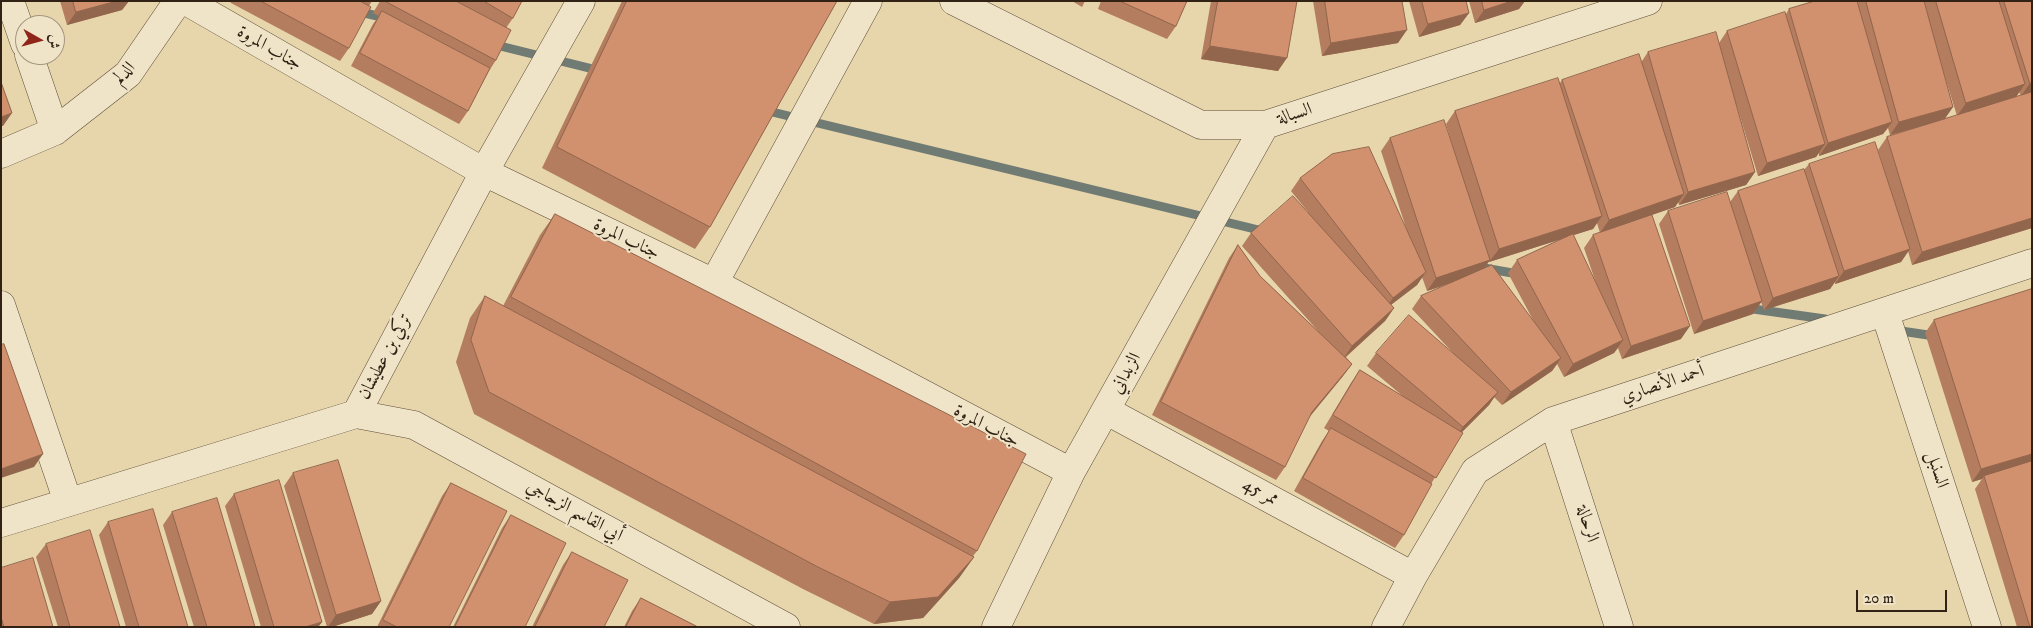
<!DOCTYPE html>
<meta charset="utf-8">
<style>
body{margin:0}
#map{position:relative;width:2033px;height:628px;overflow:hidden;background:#e7d5ab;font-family:"IM FELL DW Pica",Amiri,serif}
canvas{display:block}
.frame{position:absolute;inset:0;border:2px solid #322215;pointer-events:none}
.north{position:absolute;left:15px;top:15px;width:50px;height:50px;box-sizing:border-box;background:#efe4c8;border:1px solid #a39680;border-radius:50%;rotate:97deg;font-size:14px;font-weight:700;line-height:20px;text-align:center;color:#322215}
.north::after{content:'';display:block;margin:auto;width:18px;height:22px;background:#8f2418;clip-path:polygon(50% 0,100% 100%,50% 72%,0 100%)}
.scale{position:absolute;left:1856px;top:590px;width:91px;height:22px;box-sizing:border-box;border:2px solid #322215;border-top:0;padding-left:6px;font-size:15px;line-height:18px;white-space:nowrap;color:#322215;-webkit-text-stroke:4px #efe4c8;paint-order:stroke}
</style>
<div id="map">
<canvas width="2033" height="628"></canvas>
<div class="frame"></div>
<div class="north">ش</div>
<div class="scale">20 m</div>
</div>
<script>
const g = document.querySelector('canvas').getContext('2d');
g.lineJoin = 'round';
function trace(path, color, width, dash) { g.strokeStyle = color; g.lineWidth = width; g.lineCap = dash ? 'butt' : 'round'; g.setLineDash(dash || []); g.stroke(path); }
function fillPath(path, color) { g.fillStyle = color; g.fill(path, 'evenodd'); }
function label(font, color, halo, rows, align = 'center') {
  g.font = font + ' "IM FELL DW Pica",Amiri,serif'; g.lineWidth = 4; g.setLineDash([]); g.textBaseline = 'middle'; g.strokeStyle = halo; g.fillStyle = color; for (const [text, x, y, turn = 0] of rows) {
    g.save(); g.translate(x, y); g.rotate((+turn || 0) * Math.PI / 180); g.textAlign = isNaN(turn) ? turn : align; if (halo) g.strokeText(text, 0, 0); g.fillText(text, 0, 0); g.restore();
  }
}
trace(new Path2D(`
 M356,11L390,19
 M492,44L601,71
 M764,110L1267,232
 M1484,268L1518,274
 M1746,308L1825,319
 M1894,330L1935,336`), '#707b74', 9);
const minor = new Path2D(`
 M10,1L25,44
 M186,1L484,172L714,283L1071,472
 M954,1L1201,125H1265L1648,1
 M29,55L55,131
 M1,154L55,131L128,74L178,1
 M714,283L868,1
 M1,305L68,502
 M1885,313L1987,627
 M1107,411L1413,576
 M356,414L414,425L786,627
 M1553,421L1619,627
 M1,523L356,414L484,172L581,1
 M996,627L1071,472L1265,125
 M1386,627L1413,576L1475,471L1553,421L2032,263`);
trace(minor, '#5f4f3a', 29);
trace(minor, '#efe4c8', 28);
fillPath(new Path2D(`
 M60,1H129L122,10L67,25Z
 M230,1H372L369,6L349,48L340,61L231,3Z
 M380,1H522L513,18L506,28L496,60L489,71L468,111L459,124L351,66L373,24L379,16L373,13Z
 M622,1H837L710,227L695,249L542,168Z
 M1072,1H1085L1082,7Z
 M1101,1H1187L1176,26L1167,39L1098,9Z
 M1211,1H1297L1278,71L1201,59Z
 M1313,1H1402L1398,43L1322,56Z
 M1409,1H1466L1469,13L1460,25L1419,37Z
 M1469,1H1525L1519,9L1475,23Z
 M1815,1H2032V228L1912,265L1908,251L1901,262L1835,284V282L1830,289L1764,310L1761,302L1753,314L1694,334L1659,224L1668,211L1730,202L1738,191L1804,170L1809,164L1885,173L1878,150L1887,137L1928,124L1890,135L1888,128L1883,134L1819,156V153L1816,157L1758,176L1736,103L1755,172L1746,185L1679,205L1678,202L1675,207L1633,221L1681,339L1622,359L1618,348L1614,353L1564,377L1557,364L1552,371L1502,405L1494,397L1489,405L1462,432L1431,484L1404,535L1395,548L1294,491L1322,441L1329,431L1324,428L1351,383L1360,370L1404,397L1367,366L1376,353L1454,354L1412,309L1421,296L1451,283L1427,291L1422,277L1417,285L1391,305L1394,308L1385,321L1346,357L1352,364L1343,376L1309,417L1285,467L1276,480L1152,415L1229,258L1238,245L1260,276L1319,332L1242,246L1251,233L1308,212L1291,191L1300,178L1408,234L1381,151L1390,138L1456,158L1446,124L1455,111L1560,83L1562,80L1642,61L1648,52L1719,43L1727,31L1786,14L1789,9ZM1941,64L1957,116L1944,119L1953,107ZM2019,92L2021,96L2016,97ZM1597,223L1600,233L1593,235L1584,248L1597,286L1573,235L1593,229ZM1562,239L1517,260L1508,273L1533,320L1484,268L1489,261V262Z
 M555,214L977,551L973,556L974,557L959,578L923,618L874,624L803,589L474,414L456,362L470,318L485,296L503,306L540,235Z
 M2032,289V627H2017L1975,489L1982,479L1972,482L1925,333L1934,320Z
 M293,473L381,601L372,614L332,627H327L284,486Z
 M451,483L449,627H377L442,496Z
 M234,494L322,622L318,627H261L225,506Z
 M172,512L255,627H194L163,525Z
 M511,515L525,627H453L502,528Z
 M108,522L188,627H126L99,535Z
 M46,544L120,627H58L36,557Z
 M572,552L604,627H532L563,565Z
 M1,568L53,627H1Z
 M641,598L698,627H624L632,611Z`), '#b47d5f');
fillPath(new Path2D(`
 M117,1H129L122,10L67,25L76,12Z
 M1512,1H1525L1519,9L1475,23L1484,10Z
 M1469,13L1460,25L1419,37L1428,24Z
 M1407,30L1398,43L1322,56L1331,43Z
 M1210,46L1287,58L1278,71L1201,59Z
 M2030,83H2032V93L2021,96Z
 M2025,84L2016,97L1957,116L1966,103Z
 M1953,107L1944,120L1890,135L1899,122Z
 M12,113L3,126H1V117Z
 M1892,122L1883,134L1819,156L1828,143Z
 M1825,144L1816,157L1758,176L1767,163Z
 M1755,172L1746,185L1679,205L1688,192Z
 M1684,194L1675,207L1600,233L1609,220Z
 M1602,216L1593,229L1489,262L1499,249Z
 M2032,218V228L1912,265L1922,252Z
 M1910,249L1901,262L1835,284L1844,271Z
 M1490,260L1481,273L1427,291L1436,278Z
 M1426,272L1417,285L1384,310L1393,298Z
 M1839,276L1830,289L1764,310L1773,298Z
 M1762,301L1753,314L1694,334L1703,321Z
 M1394,308L1385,321L1343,359L1352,346Z
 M1690,326L1681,339L1622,359L1631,346Z
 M1623,340L1614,353L1564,377L1573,364Z
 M1561,358L1552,371L1502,405L1511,392Z
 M1352,364L1343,376L1303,425L1312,412Z
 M1498,392L1489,405L1454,440L1463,427Z
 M43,454L34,467L1,478V469Z
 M2032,454V464L1984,476L1982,479L1972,482L1981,469Z
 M974,557L959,578L923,618L874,624L890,602Z
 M381,601L372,614L332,627H328L336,615Z
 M322,622L318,627H305Z`), '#92664d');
const building = new Path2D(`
 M73,1H117L76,12Z
 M261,1H360L371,7L349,48Z
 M385,1H456L511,30L496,60Z
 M484,1H522L513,18Z
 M627,1H837L710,227L557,147Z
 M1120,1H1187L1176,26Z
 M1218,1H1297L1287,58L1210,46Z
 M1325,1H1402L1407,30L1331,43Z
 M1422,1H1466L1469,13L1428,24Z
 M1482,1H1512L1484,10Z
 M1815,1H1857L1892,122L1828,143L1789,9Z
 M1866,1H1924L1953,107L1899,122Z
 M1936,1H1999L2025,84L1966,103Z
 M2004,1H2032V83H2030Z
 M382,11L490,68L468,111L360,53Z
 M1785,12L1825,144L1767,163L1727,31Z
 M1716,32L1755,172L1688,192L1648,52Z
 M1639,54L1684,194L1609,220L1562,80Z
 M1558,78L1602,216L1499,249L1455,111Z
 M1,82L12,113L1,117Z
 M2032,92V218L1922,252L1887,137Z
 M1444,120L1490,260L1436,278L1390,138Z
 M1875,142L1910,249L1844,271L1809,164Z
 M1369,147L1426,272L1393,298L1300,178L1332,154Z
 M1804,169L1839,276L1773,298L1738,191Z
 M1727,192L1762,301L1703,321L1668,211Z
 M1293,196L1394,308L1352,346L1251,233Z
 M555,214L1026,454L977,551L511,297Z
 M1652,215L1690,326L1631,346L1593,235Z
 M1573,234L1623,340L1573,364L1517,260Z
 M1238,245L1260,276L1352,364L1312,412L1285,467L1161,402Z
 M1492,265L1561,358L1511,392L1421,296Z
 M2032,289V454L1981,469L1934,320Z
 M485,296L974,557L938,597L890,602L818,567L489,392L471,340Z
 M1409,315L1498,392L1463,427L1376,353Z
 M4,344L43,454L1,469V345Z
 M1360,370L1463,433L1436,478L1333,415Z
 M1331,428L1432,484L1404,535L1303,478Z
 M338,460L381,601L336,615L293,473Z
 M2032,461V627H2030L1984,476Z
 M279,480L322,622L305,627H274L234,494Z
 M451,483L507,511L449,627H397L383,620Z
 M217,498L255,627H207L172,512Z
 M153,509L188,627H139L108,522Z
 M511,515L566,543L525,627H455Z
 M90,530L120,627H70L46,544Z
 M572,552L628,580L604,627H535Z
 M33,558L53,627H4L1,617V568Z
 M641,598L698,627H626Z`);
fillPath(building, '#d1916e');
trace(building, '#92664d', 1);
label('18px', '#322215', '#efe4c8', [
 ["جناب المروة",269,49,30],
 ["الدلم",125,74,-46],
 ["السبالة",1295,115,-18],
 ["جناب المروة",626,240,26],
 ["تركي بن عطيشان",386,357,-62],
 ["الزبداني",1127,374,-61],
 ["أحمد الأنصاري",1663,385,-18],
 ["جناب المروة",986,427,28],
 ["السنبل",1936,470,72],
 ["ممر 45",1260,493,28],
 ["أبي القاسم الزجاجي",574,512,29],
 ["الرحالة",1586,524,72]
]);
</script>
